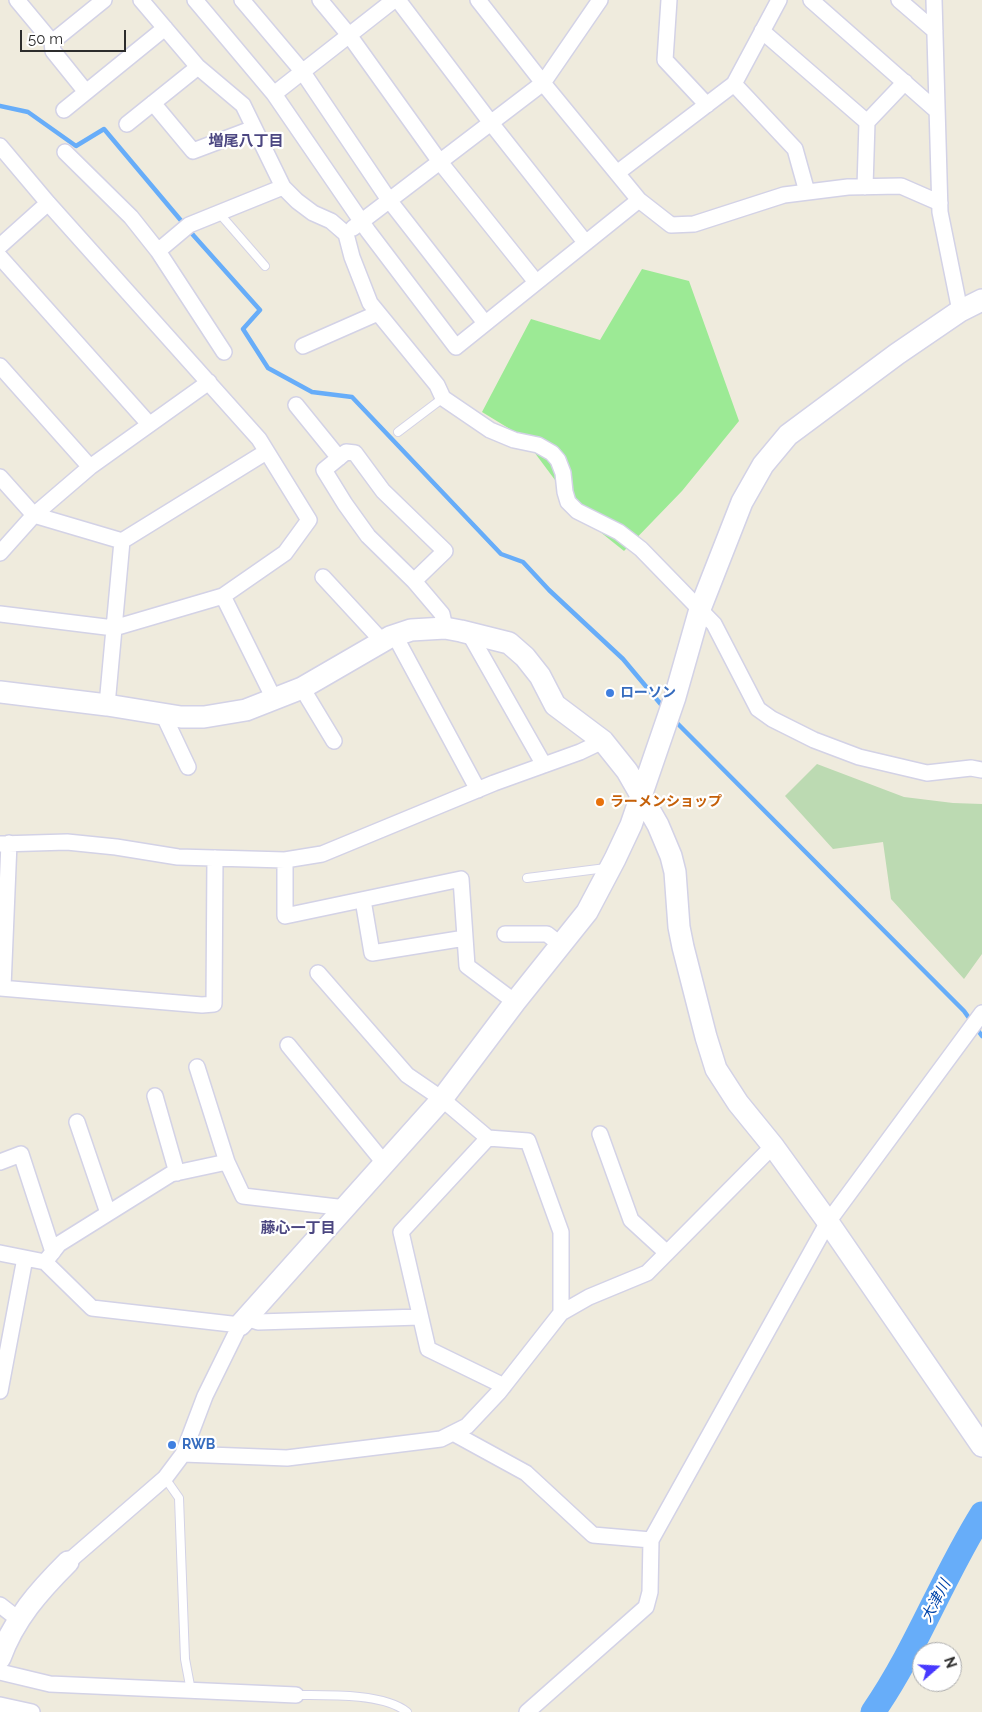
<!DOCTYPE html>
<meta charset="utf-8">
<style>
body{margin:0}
#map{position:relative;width:982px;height:1712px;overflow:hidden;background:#efebdd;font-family:Raleway,sans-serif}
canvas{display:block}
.north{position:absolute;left:912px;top:1642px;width:50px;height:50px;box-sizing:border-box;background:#fff;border:1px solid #ababab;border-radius:50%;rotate:71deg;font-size:14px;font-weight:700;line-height:20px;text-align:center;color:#2c2c2c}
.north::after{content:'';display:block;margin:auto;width:18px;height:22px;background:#4739ff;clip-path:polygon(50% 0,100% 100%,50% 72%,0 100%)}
.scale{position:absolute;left:20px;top:30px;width:106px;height:22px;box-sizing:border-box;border:2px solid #2c2c2c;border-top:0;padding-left:6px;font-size:15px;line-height:18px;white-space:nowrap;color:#2c2c2c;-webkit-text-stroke:4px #fff;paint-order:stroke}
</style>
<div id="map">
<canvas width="982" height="1712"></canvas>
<div class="north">N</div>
<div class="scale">50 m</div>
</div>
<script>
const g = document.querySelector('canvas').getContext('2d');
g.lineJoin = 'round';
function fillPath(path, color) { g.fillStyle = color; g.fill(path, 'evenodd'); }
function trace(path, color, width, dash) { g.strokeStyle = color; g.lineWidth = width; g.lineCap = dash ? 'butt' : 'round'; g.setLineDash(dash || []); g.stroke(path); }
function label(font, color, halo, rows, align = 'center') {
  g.font = font + ' Raleway,"Noto Sans JP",sans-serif'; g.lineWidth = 4.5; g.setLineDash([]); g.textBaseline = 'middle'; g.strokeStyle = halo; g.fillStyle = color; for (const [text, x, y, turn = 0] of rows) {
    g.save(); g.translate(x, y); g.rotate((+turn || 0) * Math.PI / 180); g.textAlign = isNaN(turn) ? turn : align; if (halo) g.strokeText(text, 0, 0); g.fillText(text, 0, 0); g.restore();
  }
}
fillPath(new Path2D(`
 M642,269L689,281L739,421L682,491L624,551L584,519L523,437L482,412L531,319L600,340Z`), '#9cea95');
fillPath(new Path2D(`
 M817,764L904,797L953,803L982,804V954L964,979L891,899L883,842L833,849L785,796Z`), '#bcdab2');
trace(new Path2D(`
 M0,106L28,112L76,146L104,129L194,236L260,310L243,329L268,368L312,392L352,397L501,554L523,562L549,590L623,659L664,708
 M674,720L964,1011L982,1036`), '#67adf9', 4.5);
trace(new Path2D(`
 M873,1712C916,1650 942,1578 982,1514`), '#67adf9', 25);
const lane = new Path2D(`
 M219,213L265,266
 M398,432L443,398
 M527,878L606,868
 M165,1478L179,1498L185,1659L191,1691
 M296,1695C326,1695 384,1693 407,1712`);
const street = new Path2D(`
 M17,0L52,42L53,51L86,92
 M141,0L198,67L243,105L283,187L297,201L313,213L331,221L346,234L352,257L370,303L437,385L443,398L490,430L514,440L538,445L552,453L558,460L563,473L565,492L568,502L577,511L619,532L641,549L714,624L758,709L772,719L814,740L859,757L927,773L971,768L982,770
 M195,0L274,94L368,231L456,347L639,200
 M242,0L302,71L389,200L485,323
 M320,0L349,35L440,162L536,282
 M398,0L491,123L585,242
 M478,0L543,83L639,200L671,225L694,224L784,195L848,187L901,186L940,203
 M669,0L665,60L707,105
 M811,0L937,111
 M899,0L935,31
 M934,0L940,212L960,311
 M762,31L867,122
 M52,42L104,0
 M734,84L795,149L807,192
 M274,94L394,0
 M153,103L193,151L254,128
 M64,110L165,28
 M127,124L198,67
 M0,146L48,203L259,439L309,520L285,553L223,596L114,628L0,614
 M65,152L131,217L158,251L224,352
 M617,173L734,84L779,0
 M865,187L867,122L905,82
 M353,228L543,83L600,0
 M0,246L48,203
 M158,251L189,225L283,187
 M0,257L149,424
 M303,346L378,313
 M0,366L90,467
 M296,405L339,458
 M0,477L34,515L122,541L266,452
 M0,553L34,515L90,467L209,382
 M323,577L383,642
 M414,581L445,551L383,491L355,453L346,452L324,470L345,504L368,536L414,581L442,614L445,628
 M223,596L274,699
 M469,633L544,765
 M395,636L478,790
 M302,688L334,741
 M107,705L122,541
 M163,714L188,767
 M0,844L67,842L116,847L178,857L285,860L322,854L494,783L580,752L603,741
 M285,860V916L461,879L467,966L515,1002
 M363,900L372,953L465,938
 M505,934H547L561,945
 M318,973L407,1075L442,1099L488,1138L528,1141L561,1232V1313
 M3,987L9,843
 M0,988L202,1005L214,1004L215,858
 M288,1045L385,1164
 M197,1067L227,1162
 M155,1096L177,1173
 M77,1122L108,1213
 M600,1134L631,1220L667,1253
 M488,1138L401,1232L428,1349L504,1386
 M0,1162L21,1154L53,1252
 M0,1253L45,1262L92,1308L240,1325L205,1396L183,1454L165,1478L68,1562
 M45,1262L59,1244L171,1174L227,1162L243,1196L346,1208
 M246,1318L258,1322L420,1317
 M0,1391L25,1258
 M453,1433L526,1473L593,1535L651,1540
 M183,1454L287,1458L441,1439L467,1426L499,1392L561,1313L589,1297L647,1273L773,1146
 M0,1605L18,1619
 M0,1672L50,1684L296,1695
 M0,1705L32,1712
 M527,1712L646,1607L650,1592L651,1540L828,1222L982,1013`);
const secondary = new Path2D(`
 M0,692L107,705L181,717H204L246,710L302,688L390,637L411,630L445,628L461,631L509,643L525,657L540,676L555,705L603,741L627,771L658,825L671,856L675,872L679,927L683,947L706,1037L716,1069L738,1103L773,1146L828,1222L982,1446
 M240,1325L442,1099L515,1002L587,912L615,859L631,825L675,697L700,609L742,502L763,465L788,435L897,354L960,311L982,300
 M0,1658C14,1619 39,1591 68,1562`);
trace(lane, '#d3d2e6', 10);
trace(street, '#d3d2e6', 18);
trace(secondary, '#d3d2e6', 24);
trace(lane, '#fff', 8);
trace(street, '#fff', 15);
trace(secondary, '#fff', 21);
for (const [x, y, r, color] of [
 [610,693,5,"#3f7fe0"],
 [600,802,5,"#e8710a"],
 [172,1445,5,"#3f7fe0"]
]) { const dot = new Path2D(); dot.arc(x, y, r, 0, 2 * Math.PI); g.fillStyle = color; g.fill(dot); trace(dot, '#fff', 2); }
label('bold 14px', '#366cbe', '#fff', [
 ["ローソン",620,693],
 ["RWB",182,1445]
], 'left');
label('bold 14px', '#c56008', '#fff', [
 ["ラーメンショップ",610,802]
], 'left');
label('bold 15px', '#4c4781', '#fff', [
 ["増尾八丁目",246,141],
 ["藤心一丁目",298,1228]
]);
label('italic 15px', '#0245aa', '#fff', [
 ["大津川",936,1601,-62]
]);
</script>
